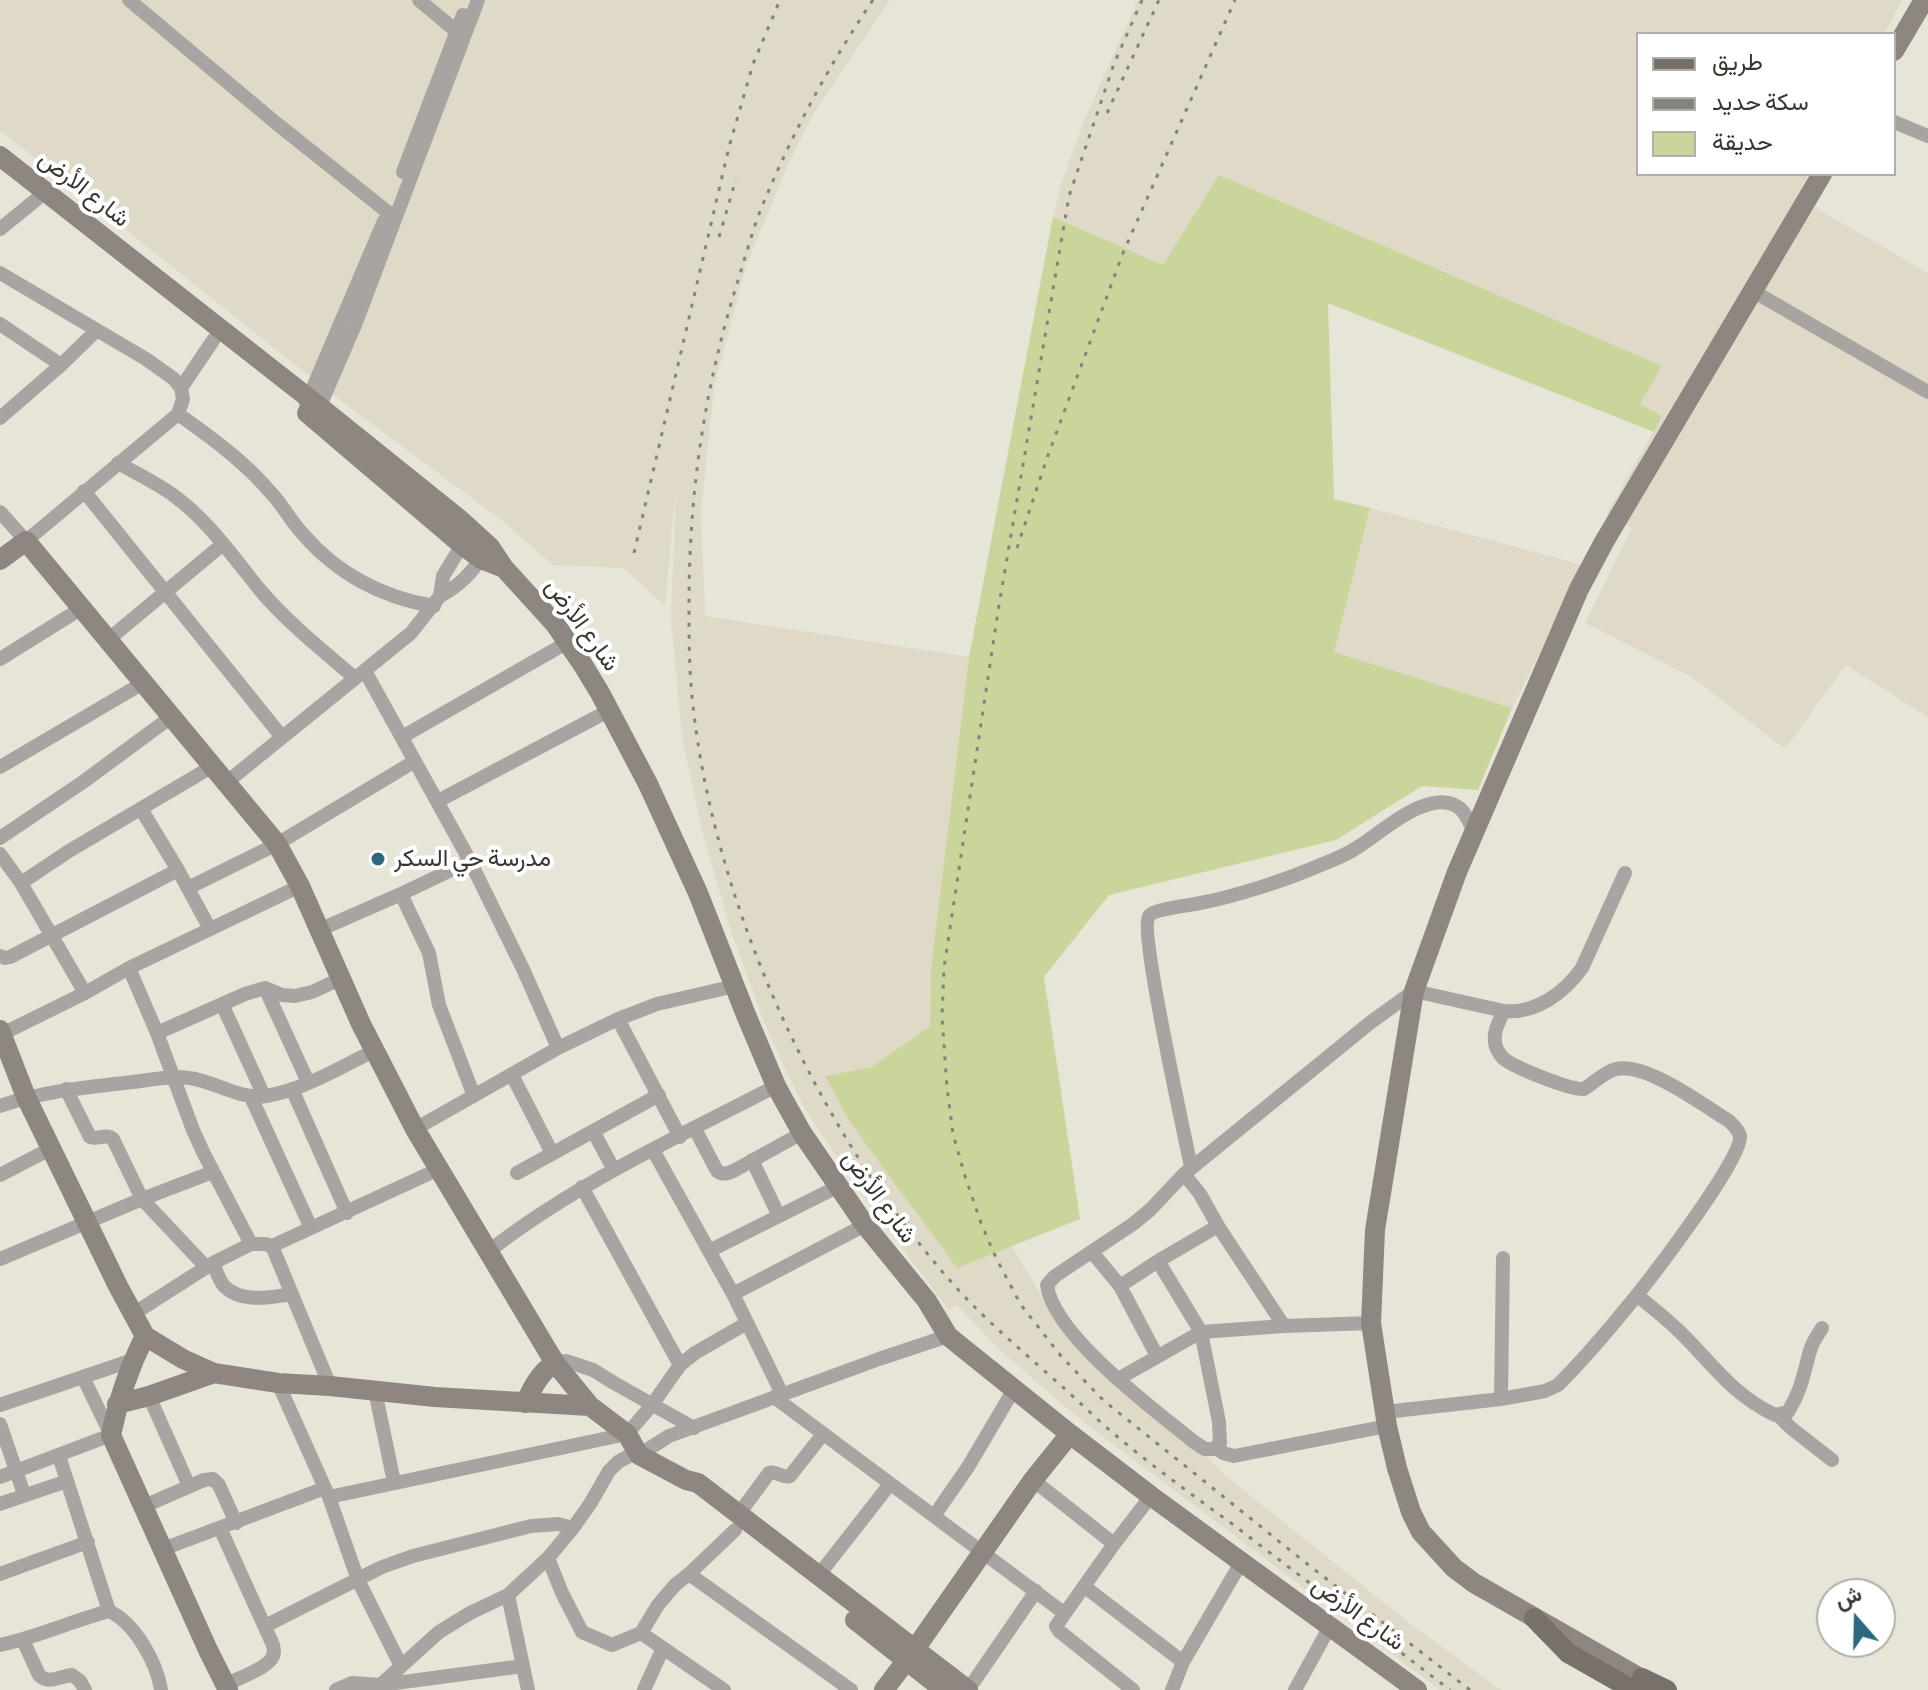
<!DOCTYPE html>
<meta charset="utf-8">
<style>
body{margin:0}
#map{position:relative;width:1928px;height:1690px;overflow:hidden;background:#e7e4d8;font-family:"Alegreya Sans",Vazirmatn,sans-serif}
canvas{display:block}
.legend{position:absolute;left:1636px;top:32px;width:260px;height:144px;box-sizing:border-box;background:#fff;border:2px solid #afafad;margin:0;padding:10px 14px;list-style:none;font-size:24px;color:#373631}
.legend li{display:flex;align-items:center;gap:16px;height:40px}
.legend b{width:40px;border:2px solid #afafad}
.north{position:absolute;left:1816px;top:1578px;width:80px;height:80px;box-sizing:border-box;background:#fff;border:2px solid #afafad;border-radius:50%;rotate:340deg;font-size:22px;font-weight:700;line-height:32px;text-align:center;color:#373631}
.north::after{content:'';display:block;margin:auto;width:28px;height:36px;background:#2c687f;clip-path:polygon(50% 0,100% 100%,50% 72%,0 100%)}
</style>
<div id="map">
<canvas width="1928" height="1690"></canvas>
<ul class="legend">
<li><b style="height:10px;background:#78706a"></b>طريق</li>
<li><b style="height:10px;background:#85837b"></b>سكة حديد</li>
<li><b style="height:22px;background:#cad59c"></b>حديقة</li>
</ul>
<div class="north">ش</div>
</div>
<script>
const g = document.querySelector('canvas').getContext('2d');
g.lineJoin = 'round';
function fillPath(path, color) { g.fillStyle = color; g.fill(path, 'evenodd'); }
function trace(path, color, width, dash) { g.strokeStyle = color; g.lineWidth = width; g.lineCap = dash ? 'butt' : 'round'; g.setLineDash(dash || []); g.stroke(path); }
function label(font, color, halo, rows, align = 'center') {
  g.font = font + ' "Alegreya Sans",Vazirmatn,sans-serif'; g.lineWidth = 8; g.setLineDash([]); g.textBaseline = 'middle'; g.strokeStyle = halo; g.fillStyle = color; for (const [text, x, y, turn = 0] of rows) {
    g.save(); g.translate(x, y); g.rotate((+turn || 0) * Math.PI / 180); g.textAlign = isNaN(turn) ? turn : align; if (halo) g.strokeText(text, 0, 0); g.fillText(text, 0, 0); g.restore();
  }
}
fillPath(new Path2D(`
 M0,0H890L813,115L787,167L746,266L714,387L701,512L705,616L969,657L931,968L930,1027L872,1068L826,1075L957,1267L1012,1246L1035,1285L1063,1328L1194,1445L1227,1477L1409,1623L1501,1690H1440L1082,1421L1001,1351L957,1305L949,1310L868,1203L804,1107L783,1064L761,1014L731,931L703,834L682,737L671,619L676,486L665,606L624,568L553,565L500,519L336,397L0,130Z
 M1138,0H1902L1884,34H1638V174H1809L1797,197L1928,273V717L1846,665L1785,749L1692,677L1585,623L1632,528L1607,514L1662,416L1639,404L1661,367L1163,265L1053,217L1062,182L1086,116Z
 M1370,508L1583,565L1512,708L1333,652Z`), '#dfd9c7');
fillPath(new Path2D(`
 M1219,175L1662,366L1640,404L1662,416L1654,432L1328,303L1334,499L1370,508L1334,652L1512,708L1478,790L1422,786L1336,840L1109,895L1044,977L1080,1219L957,1268L850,1122L825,1076L872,1067L930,1026L931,968L969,657L1053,217L1163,265Z`), '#cad59c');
trace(new Path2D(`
 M129,0L276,123L395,218
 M419,0L461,35
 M1894,122L1928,136
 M403,172L463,15
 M0,229L37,199
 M0,273L146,359L174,379L181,388L183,399L178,414L26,541L0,512
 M1751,290L1928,392
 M0,324L61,365
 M181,388L214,339
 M306,404L384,221
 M178,414C212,438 245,462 272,494C283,506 291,521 302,533C336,573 382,598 434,606
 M316,415L355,325L478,0
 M0,418L61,365L97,330
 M118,463C137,474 159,484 177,498C210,523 234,558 260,590C288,623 322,650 355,678
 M84,491L282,737
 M440,596C460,586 472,572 485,553
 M109,639L223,544
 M0,659L82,608
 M365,671L470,861L523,969L558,1048
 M402,737L568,642
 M0,767L143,683
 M227,782L411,633L440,596L443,576L465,540
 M438,801L610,710
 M141,809L178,870L210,929
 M0,838L83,782L171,717
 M0,854L21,883L85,993
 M21,883L69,851L213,766
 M188,888L277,844L415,761
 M401,894L429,953L439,1005L474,1096
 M319,930L401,894L470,861
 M0,956L5,958L10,957L178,870
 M129,968L157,1033L193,1130L204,1154L251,1244
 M265,988L308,1082
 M222,1004L264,1096
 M618,1019L680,1137
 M157,1033L245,994L265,988L282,995L295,996L312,992L340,979
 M2,1034L85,993L129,968L300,886
 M512,1075L552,1153
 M66,1089L90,1137C98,1140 106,1133 113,1139L142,1199L206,1267
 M292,1089L347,1213
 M251,1097L311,1228
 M0,1106C43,1091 88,1087 133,1082C151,1080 171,1075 189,1078C215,1081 239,1100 266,1096C304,1090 340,1067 374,1051
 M415,1129L558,1048L618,1019L657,1004L735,986
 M695,1129L717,1171C724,1176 729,1173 737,1169L802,1133
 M593,1131L614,1170
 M653,1150L733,1294L782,1394
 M752,1160L779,1216
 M1191,1167C1185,1137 1139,930 1149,916C1154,909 1186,906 1195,904C1235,897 1286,880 1323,864C1336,859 1350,853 1361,845C1384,830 1430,788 1458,807C1466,812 1470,824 1474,832
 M517,1173L659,1095
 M0,1175L52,1148
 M582,1187L680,1365
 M272,1246L330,1386
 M489,1251C576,1183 678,1137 776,1086
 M709,1251L837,1187
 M1092,1252L1120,1286L1157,1356
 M0,1259L142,1199L213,1172
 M1158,1261L1201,1332L1219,1422L1220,1443L1214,1449H1205L1194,1442C1155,1410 1053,1335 1047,1285L1055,1276L1133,1224L1150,1210L1184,1174
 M213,1263C216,1270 219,1280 224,1286C242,1304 271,1297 292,1294
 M1120,1286L1158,1261L1218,1226
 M733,1294L865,1225
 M1637,1295C1651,1307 1667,1319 1680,1332C1713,1364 1731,1394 1775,1415L1788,1412C1802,1389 1803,1375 1810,1351C1812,1342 1818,1335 1822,1328
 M133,1314L213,1263L251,1244H265L272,1246L439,1169
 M1284,1326L1218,1226L1200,1194L1184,1174L1371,1022L1414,991L1504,1011C1536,1014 1564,993 1582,968L1625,873
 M555,1363L566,1361L593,1370L614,1383L694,1428
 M1118,1379L1201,1332L1284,1326L1371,1323
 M278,1383L329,1497L358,1580L401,1666
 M375,1391L394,1482
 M149,1396L189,1486
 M774,1397L1064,1613
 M1501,1399L1503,1258
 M0,1405L133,1360
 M1385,1412L1501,1399L1545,1391L1558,1385C1583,1360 1606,1333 1628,1306C1647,1283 1743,1159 1740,1136C1739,1130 1733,1125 1729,1121C1703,1105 1646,1062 1616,1069C1604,1072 1594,1083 1584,1089C1570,1090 1513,1067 1503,1058C1501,1056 1497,1050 1496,1047C1492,1034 1498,1023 1504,1011
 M1778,1415L1791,1428L1832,1460
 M0,1424L24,1494
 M1217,1448L1223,1453L1234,1456L1387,1426
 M59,1456L109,1611
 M0,1477L111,1435L83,1377
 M1033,1480L1114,1544
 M329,1497L627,1434L652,1405L680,1365L695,1353L747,1323
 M0,1504L67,1481
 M142,1507L204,1480L213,1479L219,1485L236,1523
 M738,1515L769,1473C777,1470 782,1479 790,1476L823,1434
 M934,1516L968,1467L1014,1389
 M220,1528L273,1645C274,1650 275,1653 272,1658C266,1669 236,1679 225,1685
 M163,1549L325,1488
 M548,1558L562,1593L582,1632L612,1645L641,1633L658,1605L675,1585L689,1574L735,1530
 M0,1574L88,1542
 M689,1574L851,1690
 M818,1576L890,1484
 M1085,1587L1183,1662
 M508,1595L528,1690
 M265,1626L382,1567L413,1556L531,1526L558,1524L573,1528
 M641,1633L724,1690
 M23,1640L39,1675C49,1685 60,1676 72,1675L80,1681L85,1690
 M0,1645C37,1637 72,1621 109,1611C135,1623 157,1663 161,1690
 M336,1690L352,1683L381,1685L523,1666
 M375,1690L439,1632L470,1613L508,1595L548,1558L573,1528L590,1504L609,1471L618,1462L629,1456L639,1455L669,1436L879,1359L948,1336
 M644,1690L663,1648
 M968,1690L1036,1591
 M1133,1690L1059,1631L1056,1626L1114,1544L1151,1496
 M1172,1690L1183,1662L1242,1561
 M1295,1690L1330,1626`), '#a9a4a1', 14);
trace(new Path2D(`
 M1894,51L1924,0
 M0,156L320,407L458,518L490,547L504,568L555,624L583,665L600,693L648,784L698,893L746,1015L776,1086L802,1133L865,1225L927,1301L948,1336L1070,1434L1151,1496L1417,1690
 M307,413L462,545L481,559L504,568
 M0,560L26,541L277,844L300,886L361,1024L415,1129L555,1363L590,1406L627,1434L639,1455L686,1480L698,1483L968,1690
 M0,1030L26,1097L118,1286L145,1336L183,1359L214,1373L278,1383L330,1386L435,1397L590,1406
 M145,1336C129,1368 118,1400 111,1435L208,1650L228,1690
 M525,1403C533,1387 540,1372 555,1363
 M117,1404L149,1396L214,1373
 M855,1620L944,1690
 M1654,1686L1474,1583L1454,1568L1421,1532L1411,1512L1397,1468L1387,1426L1371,1323L1375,1230L1414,991L1457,872L1579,589L1604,542L1822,174
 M884,1690L915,1649L1033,1480L1070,1434`), '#8d8681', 20);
trace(new Path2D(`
 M1534,1618L1568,1653L1633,1690
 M1642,1678L1667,1690`), '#78706a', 20);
trace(new Path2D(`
 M873,0C831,62 795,128 766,197C755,221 748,248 740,274C705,384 689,489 689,605C689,635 689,666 692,697C703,805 735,911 779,1010C824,1110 880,1201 953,1284C985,1320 1021,1350 1057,1382C1080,1402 1101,1424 1125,1443C1159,1471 1195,1497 1231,1523C1304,1579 1377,1634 1450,1690
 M1142,0L1114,64L1069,196L999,605L944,968L942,1016L947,1088L953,1134L965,1176L981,1223L996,1258L1021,1305L1061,1356L1103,1400L1306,1563L1470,1690
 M1107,113L1159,0
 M719,237L736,179
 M1017,548L1047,458L1123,253L1235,0
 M634,553L729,147L753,64L780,0`), '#85837b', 3, [4, 8]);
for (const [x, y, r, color] of [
 [378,859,8,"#2c687f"]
]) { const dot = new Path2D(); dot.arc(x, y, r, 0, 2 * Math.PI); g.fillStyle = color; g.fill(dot); trace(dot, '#fff', 3); }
label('24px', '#373631', '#fff', [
 ["شارع الأرض",84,189,38],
 ["شارع الأرض",582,625,54],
 ["شارع الأرض",879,1197,54],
 ["شارع الأرض",1358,1614,36]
]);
label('24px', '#373631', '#fff', [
 ["مدرسة حي السكر",394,859]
], 'left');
</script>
